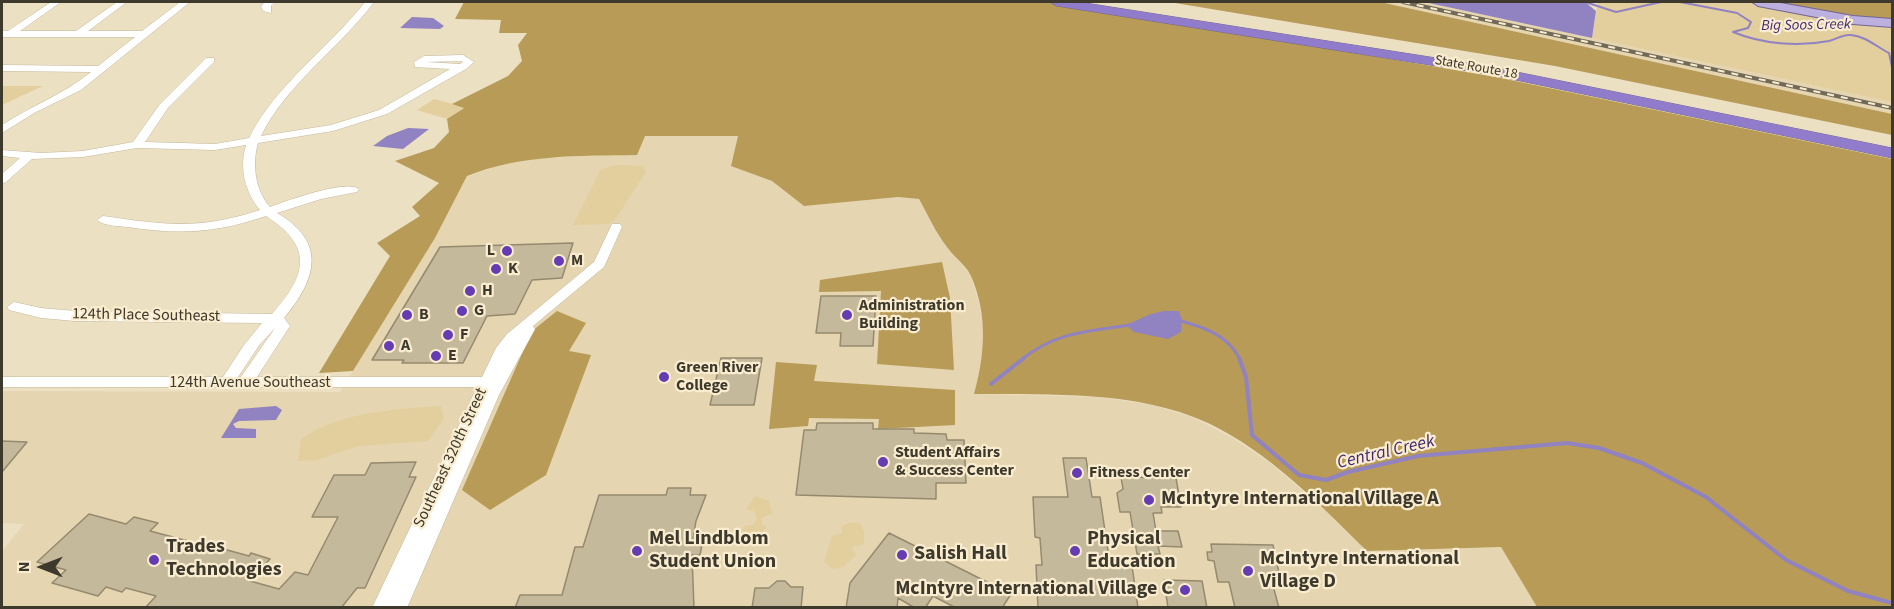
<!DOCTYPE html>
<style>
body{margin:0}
#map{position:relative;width:1894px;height:609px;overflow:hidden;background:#ece0c2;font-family:"Source Sans 3",sans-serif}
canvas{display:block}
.frame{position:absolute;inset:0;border:3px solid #3e392d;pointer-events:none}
.north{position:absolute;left:12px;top:537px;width:60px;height:60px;-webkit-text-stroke:4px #faedcf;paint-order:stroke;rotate:270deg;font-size:16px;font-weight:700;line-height:24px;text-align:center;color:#3e392d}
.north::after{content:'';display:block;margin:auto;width:21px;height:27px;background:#3e392d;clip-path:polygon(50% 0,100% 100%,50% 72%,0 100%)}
</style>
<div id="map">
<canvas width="1894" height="609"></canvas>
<div class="frame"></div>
<div class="north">N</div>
</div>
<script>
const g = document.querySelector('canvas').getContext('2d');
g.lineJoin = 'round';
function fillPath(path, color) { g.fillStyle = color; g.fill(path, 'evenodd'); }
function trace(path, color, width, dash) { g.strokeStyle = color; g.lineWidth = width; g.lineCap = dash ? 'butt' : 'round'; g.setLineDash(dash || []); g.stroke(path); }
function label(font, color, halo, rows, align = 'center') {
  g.font = font + ' "Source Sans 3",sans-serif'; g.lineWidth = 4.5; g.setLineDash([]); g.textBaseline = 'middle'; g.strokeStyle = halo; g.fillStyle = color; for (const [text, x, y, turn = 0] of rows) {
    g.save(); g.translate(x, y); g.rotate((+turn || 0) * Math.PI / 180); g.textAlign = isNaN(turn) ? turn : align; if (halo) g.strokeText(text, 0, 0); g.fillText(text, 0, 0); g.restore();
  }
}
fillPath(new Path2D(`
 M1380,2H1424L1892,102V114Z
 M645,136H739L731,165L772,181L804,206L898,197L918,199L949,241L948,248L970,274L978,299L984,331L982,368L974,394L1096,397L1148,404L1192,417L1233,438L1270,463L1316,502L1367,551L1501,547L1537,607H2V551L24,524L2,523V391L340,392L435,238L467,177L504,163L526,159L583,156Z`), '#e5d5b0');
fillPath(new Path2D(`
 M1598,2H1751L1796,12L1892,27V102L1592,38Z
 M2,86H43L2,105Z
 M434,99L464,107L447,119L417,110Z
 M616,165L642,166L646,172L616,218L608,224L573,225L601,169Z
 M441,406L444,418L428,441L358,446L317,460L298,461L301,439C340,412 395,409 441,406Z
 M755,496L769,501L772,513L762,518V524L767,528L744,545L741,541L744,526L753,525L757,518L754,511L746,509Z
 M852,522L860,524L864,531V544L854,546L852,549L856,555L843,567L832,569L824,562L832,536L842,534L841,526Z`), '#e3ce9d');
fillPath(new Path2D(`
 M464,2H1055L1496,77L1892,159V607H1537L1501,547L1367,551C1319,504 1269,452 1208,423C1136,390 1051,395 974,394C985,355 988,315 971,276C966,265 954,257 947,247C936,233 928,215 919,199L898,197L804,206L772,181L731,166L738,136H645L637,155C579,156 522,154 467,176L435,238L353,371L319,373L390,256L377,243L420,216L412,207L439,183L395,161L434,148L449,132L447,119L464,108L452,104L508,76L522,61L518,45L527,33H499L501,20L455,19Z
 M1169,2H1380L1892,114V135L1555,66Z
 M1769,2H1892V20L1851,17Z
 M942,262L950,298L954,370L877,364L881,291L819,292L820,280Z
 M557,311L586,323L569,351L591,355L546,475L490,510L462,490L532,331Z
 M776,362L817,365L814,381L955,390V425L878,429L879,419L809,418L808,426L769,429Z`), '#b79b57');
fillPath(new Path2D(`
 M1424,2H1585L1596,11L1592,38Z
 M412,17L433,18L444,26L440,29L400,28Z
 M408,128L429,129L403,149L373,146L387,136Z
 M1164,311H1179L1182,321L1181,332L1168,339L1134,332L1126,325L1151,314Z
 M276,406L282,410L276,420L239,421L233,424L236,428L256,429V438H221L239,409Z`), '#9182c1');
trace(new Path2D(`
 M1585,2L1616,12L1661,2
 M1680,2L1737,13L1751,22L1748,28L1733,32C1762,44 1798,47 1829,41C1837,39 1843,34 1851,35C1865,36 1877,47 1889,53L1892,67`), '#9182c1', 2);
trace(new Path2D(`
 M1181,321C1206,328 1227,335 1240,359
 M1022,359C1058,331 1086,332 1129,325`), '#9182c1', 3);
trace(new Path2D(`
 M1239,358L1246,377L1252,435L1299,475L1326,480L1348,472L1418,456L1567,443L1599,448L1642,463L1706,497L1786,560L1848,591L1892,603
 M991,384L1024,358`), '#9182c1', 4);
const building = new Path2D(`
 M573,243L562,278L532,280L515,314L487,316L463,363H402L404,360H372L440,247Z
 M821,296H876L873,346H840L841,333H816Z
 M721,358H762L754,405H710Z
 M817,423H873V429H914V433L946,434L947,440H964L966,483H936V499L796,495L804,430H816Z
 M2,441L27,442L2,472Z
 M1063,458H1086L1092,497H1100L1110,565L1132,566L1138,608H1038L1036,565H1042L1040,538L1035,537L1033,497H1068Z
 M416,462L409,477H416L365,588H357L341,608H145L156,596L126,588L122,592L106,587L98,596L52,583L66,570L37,562L89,514L126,524L134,517L158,523L150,531L188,541L184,545L204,551L209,545L249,556L251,553L270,559L250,581L279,589L295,572L308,575L338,517H312L334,475H365L371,463Z
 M1121,477L1176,478L1181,507H1161L1162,513H1153L1156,531H1178L1182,547L1158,546L1160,554H1137L1130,512H1120L1117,493L1123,489Z
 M668,488H691L690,495H706L696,521L693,539H703L700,555H692L694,608H515L520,595H562L575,547H583L599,495H666Z
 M889,533L1011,594L1002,608H956L933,596L925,608H915L898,598L897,608H846L850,583Z
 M1211,544L1273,545L1281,582H1272L1279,608H1235L1229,582H1218L1214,561L1208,560L1207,552H1212Z
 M1164,580L1202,581L1207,608H1168Z
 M777,581H785L791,587H803L801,608H752L755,588H769Z`);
fillPath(building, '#c5b99c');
trace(building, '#958a6e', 1.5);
const minor = new Path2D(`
 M51,2H61L20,31H76L117,2H127L88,31H142L180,2H190L81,90L34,113L2,133V125C31,106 64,94 91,72L2,71V65L98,66L135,37H2V31H8Z
 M265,2H275L271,6V13L263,11L261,6Z
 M365,2H374C339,49 287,83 261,136L331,125L379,110L450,69L415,67L414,62L424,56L463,55L474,62L466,69L387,114L333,131L258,143C252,164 255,190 270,207C286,201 346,179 359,189L357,192L321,199L277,213C327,242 317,279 284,318L290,326L257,377H482L496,348L507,334L594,262L612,224H620L622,227L604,267L533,326L535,329L499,395L407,608H372L477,387H249C242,390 234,387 226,389L221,387H2V377H223L244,345L262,323L75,321L41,318L9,310L7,307L14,302L41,308L75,311L272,314C307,275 314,247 266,216C216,233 179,235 128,227C118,226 104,226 97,220L103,216C165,225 199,230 260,210C245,192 239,168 246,145L215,150L137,148L83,157L32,159L6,182L2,184V174L20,158L2,156V150L41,153L83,151L133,142L160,104L206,58H214V62L168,108L145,142L215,144L249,138C276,84 328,49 365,2ZM461,61L463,62L460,64L426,62ZM275,328L241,377H238L260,344Z`);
const major = new Path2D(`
 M1752,2H1775L1853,16L1892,19V27L1853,24L1758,6Z`);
const highway = new Path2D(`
 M1050,2H1079L1487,66L1892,148V158L1487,74L1057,6Z`);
trace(minor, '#c4b79b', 1);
trace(major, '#736593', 2);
trace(highway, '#736593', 1);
fillPath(minor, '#fff');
fillPath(major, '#bcb0df');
fillPath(highway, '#907cca');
const rail = new Path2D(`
 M1403,2L1892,108`);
trace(rail, '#716a59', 4);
trace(rail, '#faedcf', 2, [7]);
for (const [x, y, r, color] of [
 [507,251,6,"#663cb4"],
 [559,261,6,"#663cb4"],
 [496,269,6,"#663cb4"],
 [470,291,6,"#663cb4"],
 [462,311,6,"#663cb4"],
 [407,315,6,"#663cb4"],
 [847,315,6,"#663cb4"],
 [448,335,6,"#663cb4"],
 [389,346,6,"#663cb4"],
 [436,356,6,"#663cb4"],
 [664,377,6,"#663cb4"],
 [883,462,6,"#663cb4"],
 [1077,473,6,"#663cb4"],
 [1149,500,6,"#663cb4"],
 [637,551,6,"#663cb4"],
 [1075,551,6,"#663cb4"],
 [902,555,6,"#663cb4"],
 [154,560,6,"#663cb4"],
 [1248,571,6,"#663cb4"],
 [1185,590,6,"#663cb4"]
]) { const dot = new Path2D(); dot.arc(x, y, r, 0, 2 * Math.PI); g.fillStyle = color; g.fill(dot); trace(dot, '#faedcf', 2); }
label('14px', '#3e392d', '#faedcf', [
 ["State Route 18",1476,68,10]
]);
label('italic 15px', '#432975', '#faedcf', [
 ["Big Soos Creek",1806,26,-1]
]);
label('bold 16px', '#3e392d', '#faedcf', [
 ["L",495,251,"right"],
 ["M",571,261],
 ["K",508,269],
 ["H",482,291],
 ["Administration",859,306],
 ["Building",859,324],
 ["G",474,311],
 ["B",419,315],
 ["F",460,335],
 ["A",401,346],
 ["E",448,356],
 ["Green River",676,368],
 ["College",676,386],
 ["Student Affairs",895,453],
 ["& Success Center",895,471],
 ["Fitness Center",1089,473]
], 'left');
label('16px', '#3e392d', '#faedcf', [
 ["124th Place Southeast",146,316,1],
 ["124th Avenue Southeast",250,383],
 ["Southeast 320th Street",451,458,-65]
]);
label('italic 18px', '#432975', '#faedcf', [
 ["Central Creek",1386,453,-13]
]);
label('bold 20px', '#3e392d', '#faedcf', [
 ["McIntyre International Village A",1161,500],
 ["Mel Lindblom",649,540],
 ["Student Union",649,563],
 ["Physical",1087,540],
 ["Education",1087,563],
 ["Trades",166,548],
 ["Technologies",166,571],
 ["Salish Hall",914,555],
 ["McIntyre International",1260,560],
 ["Village D",1260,583],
 ["McIntyre International Village C",1173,590,"right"]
], 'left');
</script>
